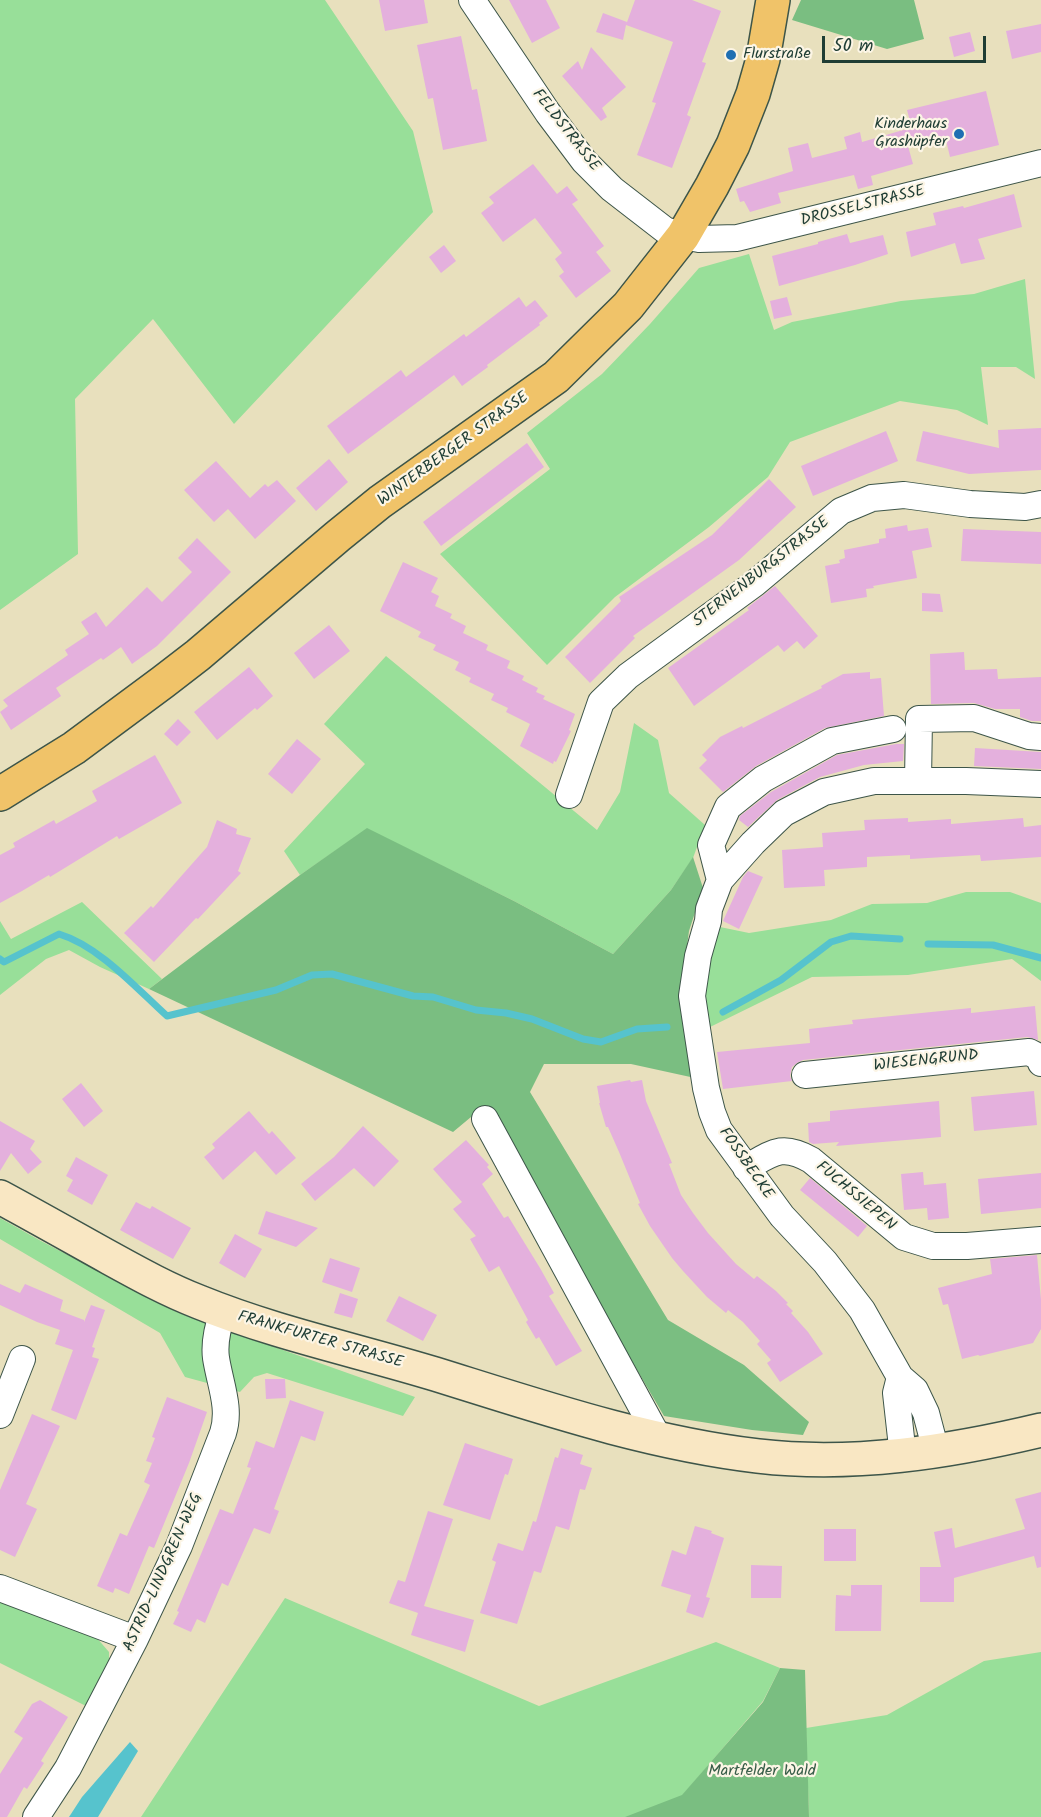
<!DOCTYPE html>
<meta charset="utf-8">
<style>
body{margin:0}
#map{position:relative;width:1041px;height:1817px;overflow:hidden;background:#e8e0bd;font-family:Kalam,sans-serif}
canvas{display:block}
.scale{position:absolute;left:822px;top:36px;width:164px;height:27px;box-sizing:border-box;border:3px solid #1f3d34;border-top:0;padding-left:8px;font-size:18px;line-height:21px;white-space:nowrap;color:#1f3d34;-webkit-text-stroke:4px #fcf5e5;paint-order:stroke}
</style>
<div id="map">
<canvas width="1041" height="1817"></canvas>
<div class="scale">50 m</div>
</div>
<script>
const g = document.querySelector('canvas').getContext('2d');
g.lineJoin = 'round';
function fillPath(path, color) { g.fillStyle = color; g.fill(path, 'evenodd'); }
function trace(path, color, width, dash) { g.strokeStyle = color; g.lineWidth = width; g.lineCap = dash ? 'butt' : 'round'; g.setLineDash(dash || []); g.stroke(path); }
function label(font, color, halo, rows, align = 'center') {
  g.font = font + ' Kalam,sans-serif'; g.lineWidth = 4.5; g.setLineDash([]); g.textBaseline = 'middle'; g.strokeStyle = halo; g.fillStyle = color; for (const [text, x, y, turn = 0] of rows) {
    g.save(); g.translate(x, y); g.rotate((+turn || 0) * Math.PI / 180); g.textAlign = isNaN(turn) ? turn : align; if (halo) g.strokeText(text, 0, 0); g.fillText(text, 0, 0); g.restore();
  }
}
fillPath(new Path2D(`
 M0,0H325L413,131L433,212L234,424L153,319L75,399L78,554L0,610Z
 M749,254L774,330L792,322L901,301L974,294L1025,279L1035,379L1016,367H981L988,425L957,410L900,401L790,442L768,477L709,527L615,597L547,665L440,554L550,469L527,433L602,374L650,324L699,268Z
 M386,656L597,830L620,792L634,723L658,740L669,793L705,825L693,858L671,890L613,954L514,901L367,829L300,875L284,851L365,764L324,724Z
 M966,892H1010L1041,903V981L1012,959L908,975L812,977L708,1028L705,978L720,927L749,933L831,920L872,904L927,903Z
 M82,902L162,979L149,989L100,967L69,950L46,959L0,995V921L11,939Z
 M0,1218L41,1241L179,1313L415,1397L403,1416L267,1373L254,1377L240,1392L185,1377L160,1333L0,1239Z
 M285,1598L539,1706L716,1642L780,1668L763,1701L682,1796L628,1817H141Z
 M0,1601L96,1637L109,1652V1666L86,1706L0,1663Z
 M1041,1652V1817H809L806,1728L887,1715L984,1661Z`), '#98df99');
fillPath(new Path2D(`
 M801,0H914L924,39L887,49L792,20Z
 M367,828L514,901L613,954L671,890L693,857L703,888L689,931L680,999L695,1078L631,1064H544L530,1092L668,1320L744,1365L809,1422L803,1435L752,1430L664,1416L483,1107L453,1132L149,989L300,875Z
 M780,1668L805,1670L809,1817H625L682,1795L763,1702Z`), '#7abe81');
fillPath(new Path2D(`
 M130,1742L138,1751L98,1817H69L82,1797Z`), '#56c3cd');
trace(new Path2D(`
 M928,944L993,945L1041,958
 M0,959L4,962L59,934C99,946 136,988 167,1016L276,990L312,975L332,974L413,996L433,997L476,1010L506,1013L532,1019L583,1039L601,1042L637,1029L667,1027
 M723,1012L781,980L831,942L851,936L900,939`), '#56c3cd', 7);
fillPath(new Path2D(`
 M379,0H424L428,23L385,31Z
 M509,0H546L560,28L532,43Z
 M635,0H692L721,11L702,62L706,63L687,115L691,117L672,168L637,155L656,103L652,102L673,42L626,25L623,40L596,32L603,13L627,22L626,25Z
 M1041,24V52L1012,59L1006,31Z
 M970,32L975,51L954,57L949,37Z
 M461,36L472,90L477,89L487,141L443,150L433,98L428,99L417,45Z
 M591,47L626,87L602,108L607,117L601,121L562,76L578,61L582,70Z
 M986,91L999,145L950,157L945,136L908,146L913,164L871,176L873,185L858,189L854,175L778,193L781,203L750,212L744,201L740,202L736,189L793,171L788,148L808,143L812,158L847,149L844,137L860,132L862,142L910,128L909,126L911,125L907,110Z
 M533,164L557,194L567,186L578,200L572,204L604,246L596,252L611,271L576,298L559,276L564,272L555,259L562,253L535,218L503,242L481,213L494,203L489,197Z
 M1014,194L1022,227L978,239L985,259L961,264L955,243L911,257L906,232L936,225L933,213L963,206L964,208Z
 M847,234L850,243L883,235L888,254L855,265L779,286L772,256L818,244V242Z
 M444,245L456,261L441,273L429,257Z
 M519,297L526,307L535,300L548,316L539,323L540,325L487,365L488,367L462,386L454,375L348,454L327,426L401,370L406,377L464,334L466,337Z
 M787,297L792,315L774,319L770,301Z
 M1041,428V470L969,474L916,461L923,431L999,448L998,430Z
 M886,431L898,461L813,496L801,466Z
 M527,443L544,467L441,546L423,522Z
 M329,459L348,482L316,511L296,488Z
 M216,461L250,498L265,484L268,487L277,480L296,501L255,539L228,509L214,522L184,490Z
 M769,479L796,507L739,560L633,636L635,638L590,683L565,657L621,601L619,597L712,535Z
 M907,525L908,531L928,528L932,547L912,551L917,578L873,586L874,588L866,589L867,597L831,603L825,566L840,563L839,560L845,558L844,550L879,543V539L886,538L885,529Z
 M963,529L1041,532V564L961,561Z
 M197,538L231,572L157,646L132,664L121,647L103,660L101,658L56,688L61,696L11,730L0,712L8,706L3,700L68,655L65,650L89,634L81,622L96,612L106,627L147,587L162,602L192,572L178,558Z
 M403,562L438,578L431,592L439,596L435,606L452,614L450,618L466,626L463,633L488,645L486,650L510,661L507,668L524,676L522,680L538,688L536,692L545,696L543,699L575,714L569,730L571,731L556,762L554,761L553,764L520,746L530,724L506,712L508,708L491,700L494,694L469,682L471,678L455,670L459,662L433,650L436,645L418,637L421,632L380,611Z
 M775,586L818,636L804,649L797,641L784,652L778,645L694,706L668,668L749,610L747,608Z
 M922,593L940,594L943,612L922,611Z
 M329,625L350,651L314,679L294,653Z
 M964,652L965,670L997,669L998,679L1041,677V721H1032L1020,717V709H995L974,703L931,704L930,654Z
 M249,667L273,696L257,710L255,708L217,740L194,712Z
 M870,672V679L881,678L884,716L825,728L756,766L723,792L699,768L707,760L702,755L720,737L742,726L743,728L806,696L822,688L821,686L843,674Z
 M178,719L191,732L177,746L164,734Z
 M297,739L321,759L292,794L268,774Z
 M896,744H904L903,761L864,765L820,777L777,800L748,827L739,820L740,816L771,792L837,755Z
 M975,748L1041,752V769L974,766Z
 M155,755L182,803L119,839L117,836L50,877L49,875L22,891L0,903V855L15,847L13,843L54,820L56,824L97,801L92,791Z
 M908,818V822L951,819V824L1023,818L1024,827L1041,825V857L981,861L980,855L910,859V855L867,857V867L824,870L825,886L784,888L782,850L823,847L822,833L865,830L864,820Z
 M217,820L237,829L236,834L251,838L238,871L241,873L198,919L196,918L154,962L124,933L151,906L153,908L207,847Z
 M748,871L763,877L739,929L723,921L743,877Z
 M1035,1006L1038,1040L1027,1037L803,1060L797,1063L792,1067L790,1076L792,1081L723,1089L717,1052L810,1043L809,1029L853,1024L852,1020L971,1008V1013Z
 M630,1080L631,1082L642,1080L646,1101L672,1163L669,1164L681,1195L693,1213L708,1233L736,1264L754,1279L757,1276L776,1291L788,1303L786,1304L793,1311L791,1313L808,1332L823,1354L780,1382L767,1363L771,1360L757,1344L760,1341L743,1322L728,1310L726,1313L707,1297L683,1271L672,1258L650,1226L638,1204L640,1203L619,1152L608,1127H606L599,1103H600L597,1086Z
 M81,1083L103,1111L84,1127L62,1099Z
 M1034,1091L1037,1125L974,1131L971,1097Z
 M939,1101L941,1137L836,1146L839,1142L813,1144L809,1142L808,1123L830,1121V1111Z
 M249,1111L269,1134L272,1131L296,1158L276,1175L255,1151L223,1180L204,1157L215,1148L212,1144Z
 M0,1121L35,1141L30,1149L42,1162L28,1174L11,1153L0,1171Z
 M363,1126L399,1161L374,1187L354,1168L315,1201L301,1184L334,1157Z
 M466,1140L489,1165L487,1167L493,1174L482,1184L504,1218L508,1216L540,1268L554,1293L549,1296L582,1351L556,1366L539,1337L536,1339L526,1322L528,1320L499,1266L489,1272L470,1239L476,1236L453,1209L462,1202L433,1169Z
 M76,1157L108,1175L92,1205L67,1191L73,1180L66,1176Z
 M923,1172L924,1185L946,1183L949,1218L928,1220L927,1208L904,1210L901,1174Z
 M1041,1173V1208L981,1214L978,1179Z
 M810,1178L867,1226L858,1237L800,1190Z
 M136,1202L150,1209L152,1206L191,1228L173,1259L120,1230Z
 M266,1211L294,1220L318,1228L296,1247L258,1234Z
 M235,1234L262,1249L245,1278L219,1263Z
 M1037,1255L1041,1300V1329L1033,1343L980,1356L978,1355L962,1359L948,1304L943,1305L938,1288L992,1274L990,1259Z
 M330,1258L360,1268L352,1292L322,1282Z
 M0,1284L20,1293L25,1284L63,1300L60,1311L84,1320V1322L91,1305L105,1310L92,1347L95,1348L92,1357L99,1359L76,1420L51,1410L73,1350L55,1344L60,1330L37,1322L0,1305Z
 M340,1293L358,1299L352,1318L334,1313Z
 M399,1296L437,1315L423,1341L386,1321Z
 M265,1379H285L286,1398L266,1399Z
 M167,1397L207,1412L189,1463L154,1548L149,1546L129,1594L115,1588L113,1593L97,1586L120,1533L127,1536L150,1485L144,1482L152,1463L146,1461L155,1438L152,1437Z
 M290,1400L324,1412L315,1441L301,1436L274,1509L279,1511L270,1534L254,1528L228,1586L222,1583L205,1623L197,1619L191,1632L173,1624L179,1612L177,1611L220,1509L233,1514L251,1468L247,1467L256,1441L274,1448Z
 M32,1414L60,1426L26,1504L37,1509L15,1557L0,1550V1490Z
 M465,1443L513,1459L508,1475L505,1474L490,1520L443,1505Z
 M561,1448L583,1455L580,1464L592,1468L585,1490L580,1489L569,1530L556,1526L541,1573L534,1571L517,1624L480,1613L496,1562L492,1560L498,1543L523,1551L533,1521L536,1522L555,1457L558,1458Z
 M1041,1492V1567L1037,1568L1034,1556L954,1578V1602H920V1567H941L934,1532L952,1528L955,1548L1025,1529L1015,1499Z
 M428,1511L453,1519L424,1606L474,1620L465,1652L411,1635L418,1613L389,1603L398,1580L405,1582Z
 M695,1526L712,1531L711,1533L724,1538L706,1597L710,1598L703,1618L686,1612L691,1595L661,1586L672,1550L686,1555Z
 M824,1529H856V1561H824Z
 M751,1565L782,1566L781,1598H751Z
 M851,1585H882L881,1631H835L836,1595L851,1596Z
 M40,1700L68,1717L41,1761L44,1763L27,1789L24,1787L7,1817H0V1774L23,1738L14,1732L32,1704Z`), '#e4b0dd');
const street = new Path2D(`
 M472,0L548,113L584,161L612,189L665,230L683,236L699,239L737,238L1041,163
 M918,781L919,719L974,718L1029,736L1041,737
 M569,795L601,702L628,676L754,584L841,511L872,498L904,495L970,504L1025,507L1041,504
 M720,880L711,845L728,807L763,779L832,741L893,729
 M805,1075L1029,1052L1039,1057L1041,1063
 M485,1119L659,1439
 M746,1168C772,1153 782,1143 811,1160L904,1237L933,1246H967L1041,1240
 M900,1377L896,1393L903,1456
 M0,1415L22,1359
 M936,1451L926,1413L915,1390L900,1377L862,1310L825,1262L782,1216L719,1130L712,1112L706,1088L692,996L698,956L708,921L709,909L720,880L753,843L784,813L824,792L874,781H966L1041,784
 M0,1588L135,1639
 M36,1817L68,1768L135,1639L179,1546L223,1433C231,1408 220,1384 216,1358C214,1343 218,1326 223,1312`);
const secondary = new Path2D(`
 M0,1197C37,1217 74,1238 110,1258C139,1274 168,1290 199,1302C275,1333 356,1350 435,1374C541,1407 647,1443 758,1456C853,1467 949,1452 1041,1430`);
const primary = new Path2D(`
 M0,794L74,748L163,682L198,655L338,536L380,502L556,377L628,306L683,236L712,186L733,145L753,94L763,59L773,0`);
trace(street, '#3d5549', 28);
trace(secondary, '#3d5549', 36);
trace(primary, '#3d5549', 36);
trace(street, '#fff', 26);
trace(secondary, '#f9e7c3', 33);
trace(primary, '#f0c369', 33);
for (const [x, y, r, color] of [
 [731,55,6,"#1f6fb2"],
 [959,134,6,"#1f6fb2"]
]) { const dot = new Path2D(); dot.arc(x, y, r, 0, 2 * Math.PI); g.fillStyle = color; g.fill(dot); trace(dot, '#fcf5e5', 2); }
label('16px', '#1f3d34', '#fcf5e5', [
 ["Flurstraße",743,55],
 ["Kinderhaus",947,125,"right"],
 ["Grashüpfer",947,143,"right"]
], 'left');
label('16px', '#1f3d34', '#fcf5e5', [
 ["FELDSTRASSE",565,131,52],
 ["DROSSELSTRASSE",863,207,-14],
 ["WINTERBERGER STRASSE",454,450,-36],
 ["STERNENBURGSTRASSE",762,573,-38],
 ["WIESENGRUND",926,1062,-6],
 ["FOSSBECKE",745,1164,55],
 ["FUCHSSIEPEN",855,1197,40],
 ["FRANKFURTER STRASSE",320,1341,16],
 ["ASTRID-LINDGREN-WEG",164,1573,-66]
]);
label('16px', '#375d48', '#fcf5e5', [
 ["Martfelder Wald",762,1772]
]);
</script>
